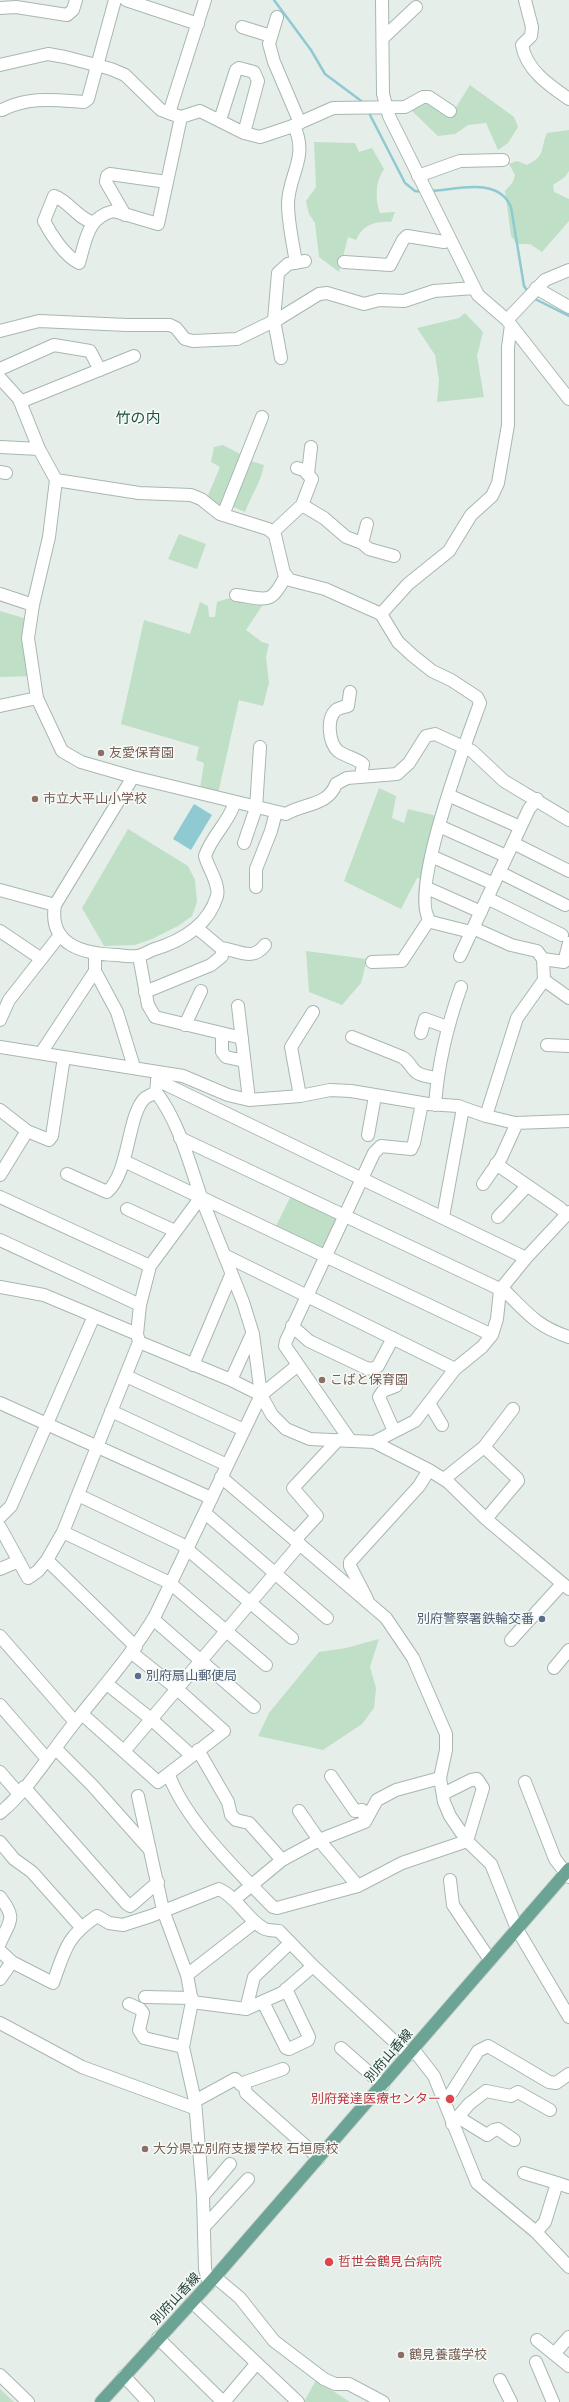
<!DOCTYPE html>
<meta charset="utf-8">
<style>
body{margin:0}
canvas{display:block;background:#e6eeea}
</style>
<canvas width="569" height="2402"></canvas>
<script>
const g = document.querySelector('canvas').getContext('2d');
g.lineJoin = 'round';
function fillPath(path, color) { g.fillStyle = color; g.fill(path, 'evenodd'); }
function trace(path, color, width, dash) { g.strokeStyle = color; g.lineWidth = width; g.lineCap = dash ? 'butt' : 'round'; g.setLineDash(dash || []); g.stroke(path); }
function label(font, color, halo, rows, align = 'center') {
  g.font = font + ' "Open Sans","Noto Sans JP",sans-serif'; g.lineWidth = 3; g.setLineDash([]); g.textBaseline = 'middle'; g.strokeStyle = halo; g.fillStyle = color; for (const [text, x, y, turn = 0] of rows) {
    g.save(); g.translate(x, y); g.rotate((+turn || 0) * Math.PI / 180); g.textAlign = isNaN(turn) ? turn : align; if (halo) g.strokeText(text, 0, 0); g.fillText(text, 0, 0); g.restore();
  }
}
fillPath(new Path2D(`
 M470,85L514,117L518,127L508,143L498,150L486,123L468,125L455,134L438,136L409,108L424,99L451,115Z
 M569,130V171L565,177L553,185L554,192L569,199V221L542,252L530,244H517L511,236L505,191L513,182L515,175L509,164L517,161L527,165C546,156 540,149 547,133Z
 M314,142L355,143L359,152L372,148L384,169C375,182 375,199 380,213L395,212L391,222C374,221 363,225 356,240L348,237L339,272L319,257L315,223L309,214L306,201L316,187Z
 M465,313L483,332L477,356L484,397L437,402L439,380L435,355L417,328L459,318Z
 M223,445L240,454L242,458L221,510L207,498L220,467L211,462L214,447Z
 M248,460L264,465C261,482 251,496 245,512L231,506Z
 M179,534L206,544L197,569L168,559Z
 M233,597L264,603L246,630L262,642L269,644L266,657L269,683L263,706L239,700L218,794L200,789L204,763L196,760L199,747L121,724L144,620L190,634L200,602L208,606L209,617H215L217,602Z
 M0,611L27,619L30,676L0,677Z
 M379,788L396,796L392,818L404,823L408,809L437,816L424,879L417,878L401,909L344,881Z
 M128,829L188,866L195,880L197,902L192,916L178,926L152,939L135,945L104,946L82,908Z
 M306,951L367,959L361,983L342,1005L309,992Z
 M293,1192L343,1216L325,1252L275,1228Z
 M379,1639L370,1667L376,1688L374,1708L362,1724L323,1750L258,1736L269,1713L319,1652L346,1648Z
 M316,2380L350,2402H304Z
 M0,2389L14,2402H0Z`), '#bfdfc7');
fillPath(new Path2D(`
 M194,804L212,815L191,850L173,839Z`), '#8fc9d2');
trace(new Path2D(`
 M274,0L311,50L325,74L364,103
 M368,111L405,183L415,191L423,192
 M430,191C456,190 498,176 511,207L524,286L529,293
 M533,298L569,316`), '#8fc9d2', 2.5);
const minor = new Path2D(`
 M126,0L198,24
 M382,0L383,94L389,116L478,295L507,320L569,399
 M525,0L532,27L531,36L522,45C526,70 550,86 569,99
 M0,8L16,7L67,15L73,10L76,0
 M277,17L269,44L274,62L300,123
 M242,27L271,36
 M383,38L416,7
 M0,65L48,54L65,57L111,69L125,75L161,110L169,113L181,117L200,111L244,133L260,137L290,127L333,108L405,107L423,97H429L450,111
 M2,110C28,96 55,100 84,102L88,99L115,0
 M169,113L205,0
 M220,120L236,70L239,68L254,72L258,81L244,133
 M294,126C309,157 288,176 288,204C288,223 293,243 296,263
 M418,176L460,161L503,160
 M125,215L106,182L107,176L110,174L167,182
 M92,222C77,218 69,201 54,196L44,221C51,235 65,256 79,263C86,240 87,217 114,211L158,224L181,117
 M344,262L390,265L403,240L407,236L444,242L450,240
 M536,288L569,307
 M507,320L545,280L569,270
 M0,331L39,321L127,325H170L176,328L185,339L193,341L237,339L280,318L319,294L327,293L364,304L379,300L404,301L434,291L474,288
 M281,358L274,320L278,273L288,264L305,261
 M0,369L54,345L90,351L100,370
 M0,378L19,399L39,449L56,480L49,537L33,605L28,638L37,698L62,751L81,762L133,777L286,814C304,803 328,806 336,784L347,778L397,774L409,763L426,736L435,734L472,751L504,781L569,820
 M20,402L134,356
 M0,447L39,449
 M297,468L304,470L312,479L302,505L324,518L346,537L362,543
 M0,472L6,473
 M308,474L311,447
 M56,480L139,493L191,495L201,499L220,514L268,529L275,535L284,573L290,580L325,589L381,614L398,642L412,655L432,671L451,680L477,697L480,703C468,737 406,897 431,922L471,932
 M223,515L262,417
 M367,524L362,543L369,549L394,556
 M273,532L302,505
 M0,594L33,605
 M236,595C267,599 271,606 286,575
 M381,614L408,584L449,551L471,515L492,496L498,483L508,425V347L511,325
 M350,692L348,706C344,707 339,708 336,710C326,719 329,743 338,751C346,757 356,758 363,764L361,776
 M0,706L37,698
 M133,777L55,905C48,946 85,954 117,955C124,956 131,957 138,956C143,955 148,952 152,950C179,942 208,927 217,896C220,884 208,868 205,856C212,835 228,824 235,802
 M448,795L520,827
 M439,826L506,856
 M244,843L256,808L260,747
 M513,843L569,871
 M431,856L494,884
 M499,872L565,905
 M256,887V869L271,831L276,812
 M427,888L481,912
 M0,890L55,905
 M487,898L562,935
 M473,928L511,945L537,951L543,959L544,980L517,1018L486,1116
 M0,931L40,958
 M221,948C239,950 252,962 265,945
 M95,954V971L117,1012L134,1067
 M139,956L148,1005L155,1017L242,1038
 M460,956L529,809L537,799
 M543,959L564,962L569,943
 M372,962L402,961L429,920
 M544,980L569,998
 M145,992L211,965L222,956V949L197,928
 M238,1006L249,1100
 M0,1020L9,1000L60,935
 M185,1025L201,991
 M421,1033L425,1019L447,1027
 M222,1034V1052L226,1057L244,1061
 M352,1037L402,1057C409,1061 410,1066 415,1071C420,1076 430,1077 437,1078
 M547,1045L569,1046
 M0,1047L183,1076L228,1095L249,1100L300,1096L330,1090L351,1091L428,1104L458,1106L486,1116L515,1123L569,1121
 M41,1053L95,971
 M157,1080L526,1258
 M300,1096L291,1047L313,1012
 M435,1105C438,1063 447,1026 461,987
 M0,1110L27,1131L49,1140L52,1136L64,1057
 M368,1135L375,1096
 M180,1138L506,1292C528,1314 538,1327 569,1337
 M124,1161L492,1335
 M496,1164L560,1208L567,1215
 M67,1174L107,1192C130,1172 127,1115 145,1098C148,1096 153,1094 156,1092
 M0,1175L27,1131
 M483,1184L501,1158L517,1123
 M0,1197L150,1266
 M201,1197L243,1302L253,1334L261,1395L272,1415L286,1429L310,1439L374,1442L429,1470L448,1482L486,1519L569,1589
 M127,1209L175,1231
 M443,1217L463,1108
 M498,1217L527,1186
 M0,1240L140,1305
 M224,1255L455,1369
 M0,1287L44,1295L137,1334
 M292,1326L309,1341L366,1368L373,1369L378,1366L393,1338
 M139,1342L231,1380L261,1395
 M193,1365L231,1275
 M126,1376L244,1430
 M231,1380L252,1334
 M0,1403L211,1498
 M429,1403L442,1425
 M111,1411L227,1465
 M394,1431L379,1397L383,1391L396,1386
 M350,1440L285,1346L286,1341L374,1153L381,1146L411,1149L414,1143L422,1103
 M374,1442L415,1421L455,1369L482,1347L492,1335L497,1319L500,1290L526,1258L569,1212
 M484,1447L517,1478L518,1481L486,1519
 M221,1477L386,1618L413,1658L446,1734V1750L440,1778L444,1802L450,1816L467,1841L491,1864L517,1929L569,2017
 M444,1479L484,1447L513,1409
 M78,1495L181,1544L292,1638
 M205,1513L327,1618
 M0,1517L11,1506L94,1316
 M0,1527L28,1578L38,1571L47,1560L63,1532L139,1342L137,1334L140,1305L150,1266L201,1197C189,1162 179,1122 156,1092L158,1074
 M63,1532L170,1583L266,1665
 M295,1540L317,1516L293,1488L338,1440
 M47,1560L136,1647
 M0,1569L19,1561
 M367,1599L350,1566V1562L419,1486L429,1470
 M153,1619L254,1707
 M0,1636L75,1722
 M511,1640L562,1584
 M554,1668L569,1650
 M107,1684L151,1719L191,1755
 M0,1705L47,1759
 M82,1714L158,1782L224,1731L176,1688L132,1653
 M56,1749L92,1785L150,1850
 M125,1750L300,1544
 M198,1750L228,1802L231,1815L236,1820L249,1823L282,1860
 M0,1772L19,1794
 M169,1775C185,1820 239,1873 273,1907L277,1908L358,1886L402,1863L467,1841
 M331,1776L355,1811L362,1810L366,1819
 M525,1782L555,1859L569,1877
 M24,1787L127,1904L130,1906L134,1903L158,1882
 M443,1794L471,1780L477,1779L483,1788L467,1841
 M138,1796L163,1910L187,1975L192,2002L183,2047L195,2101L203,2196L205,2269L209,2284
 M299,1811L319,1840L358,1886
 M0,1813C29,1789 49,1755 72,1726C101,1689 131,1656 155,1616L261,1395L298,1365
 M0,1842L14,1859L32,1872L81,1927
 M450,1880L453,1905L490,1960
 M0,1897C17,1919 10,1920 0,1943
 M235,1899L282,1860L319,1840L365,1822L377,1800L396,1790L440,1778
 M0,1951L12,1962L53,1983C65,1950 66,1937 97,1916L109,1923L123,1925L151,1916L219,1889C238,1898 246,1918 263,1928C267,1931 274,1930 279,1931L313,1966L409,2055
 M187,1975L255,1922
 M0,1979L12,1962
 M145,1997L192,1998
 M192,2002L246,2009L282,1993L313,1966
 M263,2002L286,2048L289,2049L308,2040L309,2037L286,1989
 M129,2004L140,2009L143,2013L139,2030L144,2038L183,2047
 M246,2009L254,1977L290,1943
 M0,2023L82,2067L194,2108
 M341,2048L383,2085
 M413,2049L434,2076L477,2183L536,2232L569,2267
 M240,2084L283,2069
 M452,2092L478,2051L488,2046L549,2082L556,2083L569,2074
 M195,2101L235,2079L245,2088L246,2093L319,2158
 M458,2117L487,2135L494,2130L498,2129L514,2140
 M452,2124L469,2104L486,2091L511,2096L518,2092L550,2110
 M524,2173L557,2183
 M203,2196L230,2164
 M204,2227L248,2179
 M536,2232L545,2222L557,2183L569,2187
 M215,2277L240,2298L274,2341L324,2379L335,2384H349L383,2402
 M192,2302L298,2402
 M158,2338L223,2402
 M537,2340L569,2366
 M554,2354L569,2337
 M536,2362L553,2402
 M0,2375L28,2402
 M124,2376L148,2402
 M500,2380L511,2402
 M224,2402L256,2364`);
const major = new Path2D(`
 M101,2402L215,2277L569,1869`);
trace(minor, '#a8b7b1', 14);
trace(major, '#c2cac8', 14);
trace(minor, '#fff', 12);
trace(major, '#6ba394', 12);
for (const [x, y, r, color] of [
 [101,753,4,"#8d6e63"],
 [35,799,4,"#8d6e63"],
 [322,1380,4,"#8d6e63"],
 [542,1619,4,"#5c6f8a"],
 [138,1676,4,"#5c6f8a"],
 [450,2099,5,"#e0444e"],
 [145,2149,4,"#8d6e63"],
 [329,2262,5,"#e0444e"],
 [401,2355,4,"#8d6e63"]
]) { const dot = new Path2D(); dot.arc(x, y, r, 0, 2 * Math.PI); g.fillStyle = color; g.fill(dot); trace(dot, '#f6fbf8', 1.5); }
label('13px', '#785e54', '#f6fbf8', [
 ["友愛保育園",109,753],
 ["市立大平山小学校",43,799],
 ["こばと保育園",330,1380],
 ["大分県立別府支援学校 石垣原校",153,2149],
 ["鶴見養護学校",409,2355]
], 'left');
label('13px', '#4e5e75', '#f6fbf8', [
 ["別府警察署鉄輪交番",534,1619],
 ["別府扇山郵便局",146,1676,"left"]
], 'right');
label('13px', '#244139', '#f6fbf8', [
 ["別府山香線",389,2056,-49],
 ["別府山香線",176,2299,-47]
]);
label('13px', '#be3a42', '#f6fbf8', [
 ["別府発達医療センター",441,2099],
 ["哲世会鶴見台病院",338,2262,"left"]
], 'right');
label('15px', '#205346', '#f6fbf8', [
 ["竹の内",138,419]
]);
</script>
